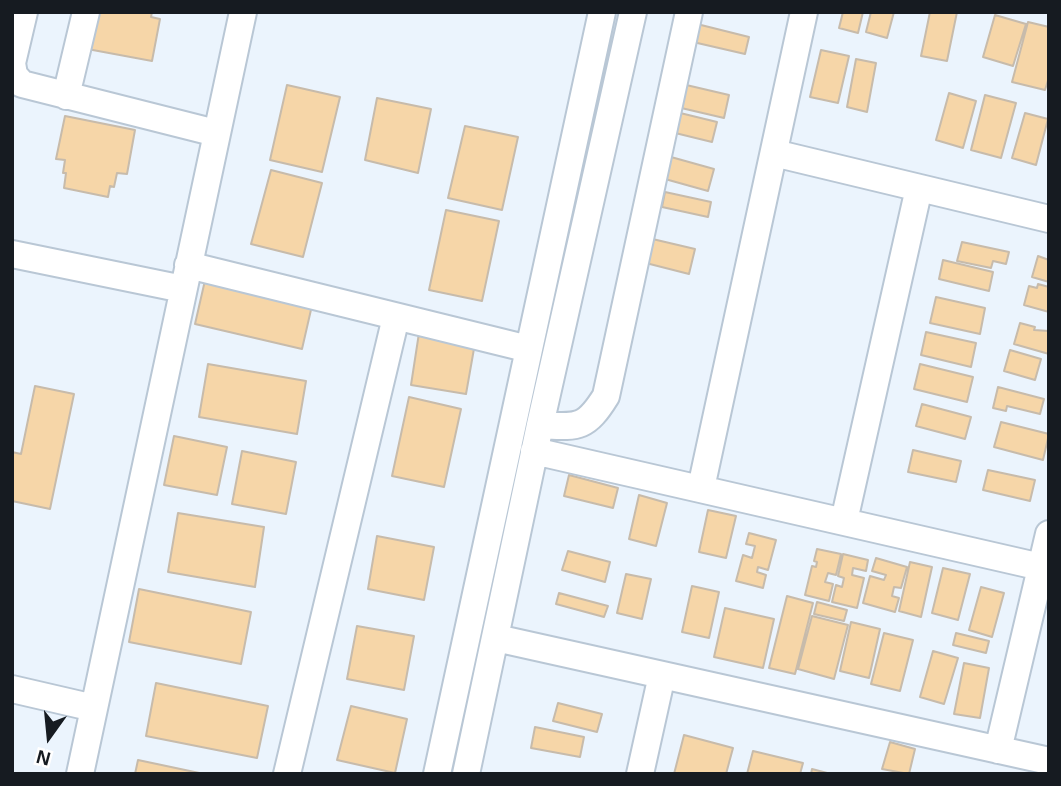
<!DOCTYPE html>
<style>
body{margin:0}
#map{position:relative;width:1061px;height:786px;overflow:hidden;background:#ebf4fd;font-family:Arial,sans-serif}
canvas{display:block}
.frame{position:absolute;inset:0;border:14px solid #161b21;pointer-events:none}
.north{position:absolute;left:14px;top:702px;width:70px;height:70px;-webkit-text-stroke:5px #fff;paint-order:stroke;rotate:195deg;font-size:19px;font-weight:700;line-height:28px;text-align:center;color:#161b21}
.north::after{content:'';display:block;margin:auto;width:24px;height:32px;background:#161b21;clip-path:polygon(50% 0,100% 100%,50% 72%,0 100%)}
</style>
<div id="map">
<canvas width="1061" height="786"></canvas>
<div class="frame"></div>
<div class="north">N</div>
</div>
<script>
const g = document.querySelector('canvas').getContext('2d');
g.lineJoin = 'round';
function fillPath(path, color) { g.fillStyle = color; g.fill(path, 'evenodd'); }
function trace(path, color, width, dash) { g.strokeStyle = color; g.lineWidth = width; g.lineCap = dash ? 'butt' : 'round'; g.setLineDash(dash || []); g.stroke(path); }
const building = new Path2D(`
 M89,12H152L151,17L160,19L152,61L82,48Z
 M843,12H863L858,33L839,28Z
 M871,12H894L887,38L866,32Z
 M930,12H957L947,61L921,56Z
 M995,15L1026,24L1013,66L983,57Z
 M1028,22L1049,27V77L1045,90L1012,82Z
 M697,24L749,37L745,54L693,42Z
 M821,50L849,56L838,103L810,97Z
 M856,59L876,63L867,112L847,107Z
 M682,84L729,95L724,118L677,107Z
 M287,85L340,97L322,172L270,160Z
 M949,93L976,101L963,148L936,140Z
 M985,95L1016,103L1001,158L971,150Z
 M377,98L431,109L418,173L365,160Z
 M672,111L717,122L712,142L667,131Z
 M1025,113L1048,119L1036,165L1012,158Z
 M65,116L135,130L127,174L117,173L114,187L110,186L108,197L64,188L66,173H63L65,160L56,159Z
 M465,126L518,137L502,210L448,198Z
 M671,157L714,169L708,191L665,179Z
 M271,170L322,183L303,257L251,244Z
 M665,192L711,202L708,217L662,207Z
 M446,210L499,221L482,301L429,290Z
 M644,237L695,249L689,274L638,261Z
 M962,242L1009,252L1006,264L993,261L991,268L957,261Z
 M1038,256L1049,260V282L1032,277Z
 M943,260L993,272L989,291L939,279Z
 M206,276L313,301L302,349L195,324Z
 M1038,284L1049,287V312L1024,305L1029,286L1037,288Z
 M936,297L985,308L980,334L930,323Z
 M1020,323L1035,327L1034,330L1049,331V354L1014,344Z
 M926,332L976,343L971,367L921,355Z
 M419,333L475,343L466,394L411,385Z
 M1010,350L1041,359L1035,380L1004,371Z
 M208,364L306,381L297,434L199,417Z
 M920,364L973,377L967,402L914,389Z
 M35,386L74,394L50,509L12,501V452L21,454Z
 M998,387L1044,399L1040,414L1007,406L1006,411L993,408Z
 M409,397L461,409L444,487L392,476Z
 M922,404L971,417L965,439L916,426Z
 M1001,422L1049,434L1043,460L994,447Z
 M174,436L227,447L217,495L164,485Z
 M913,450L961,461L956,482L908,472Z
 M242,451L296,462L286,514L232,504Z
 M988,470L1035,480L1030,501L983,490Z
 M569,475L618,488L613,508L564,496Z
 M639,495L667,503L656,546L629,539Z
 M708,510L736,516L726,558L699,552Z
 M178,513L264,527L255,587L168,572Z
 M749,533L776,540L768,570L758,567L757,572L766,575L763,588L736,581L743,555L752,558L755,546L746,544Z
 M377,536L434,547L424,600L368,589Z
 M817,549L841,554L836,575L828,573L825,582L833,584L829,601L805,595L812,566L816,567L817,562L814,561Z
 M568,551L610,562L605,582L562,570Z
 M843,554L868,560L866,571L853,568L852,575L864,578L857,608L832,602L836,585L842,587L844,578L838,576Z
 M876,558L907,567L901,588L894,587L892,596L899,598L895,612L863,603L870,576L884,580L886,575L872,571Z
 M910,562L932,567L921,617L899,611Z
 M943,568L970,574L958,620L932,613Z
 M626,574L651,579L642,619L617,613Z
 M692,586L719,592L709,638L682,632Z
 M981,587L1004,593L992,637L969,630Z
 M139,589L251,612L241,664L129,642Z
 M559,593L608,606L604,617L556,604Z
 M787,596L813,603L795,674L769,668Z
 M817,602L847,610L844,621L814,614Z
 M725,608L774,619L763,668L714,657Z
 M812,616L848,625L834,679L798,669Z
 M851,622L880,629L869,678L840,671Z
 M357,626L414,636L404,690L347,679Z
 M884,633L913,640L900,691L871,684Z
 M956,633L989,641L986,653L953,645Z
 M933,651L958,658L944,704L920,697Z
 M964,663L989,668L980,718L954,714Z
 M156,683L268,706L257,758L146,736Z
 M558,703L602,714L597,732L553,721Z
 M351,706L407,719L395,773L337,760Z
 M535,727L584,737L580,757L531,748Z
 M684,735L733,748L726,774H674Z
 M890,742L915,749L909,774L882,769Z
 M753,751L803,763L800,774H747Z
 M138,760L204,774H135Z
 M812,769L831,774H811Z`);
fillPath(building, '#f6d6a8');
trace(building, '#c7bbab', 2);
const minor = new Path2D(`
 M24,12L12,63L14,75L22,84L216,133
 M66,96L86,12
 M774,153L1049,219
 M12,254L183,289
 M188,265L529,349
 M540,425C577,427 585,430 606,396L689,12
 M534,451L1041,567
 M701,488L804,12
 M844,521L919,188
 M496,638L1049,761
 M12,689L94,708
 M998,750L1049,534
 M80,774L243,12
 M287,774L396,317
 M437,774L602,12
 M466,774L540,425L633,12
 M640,774L662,675`);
trace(minor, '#b9c7d5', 30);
trace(minor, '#fff', 26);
</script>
